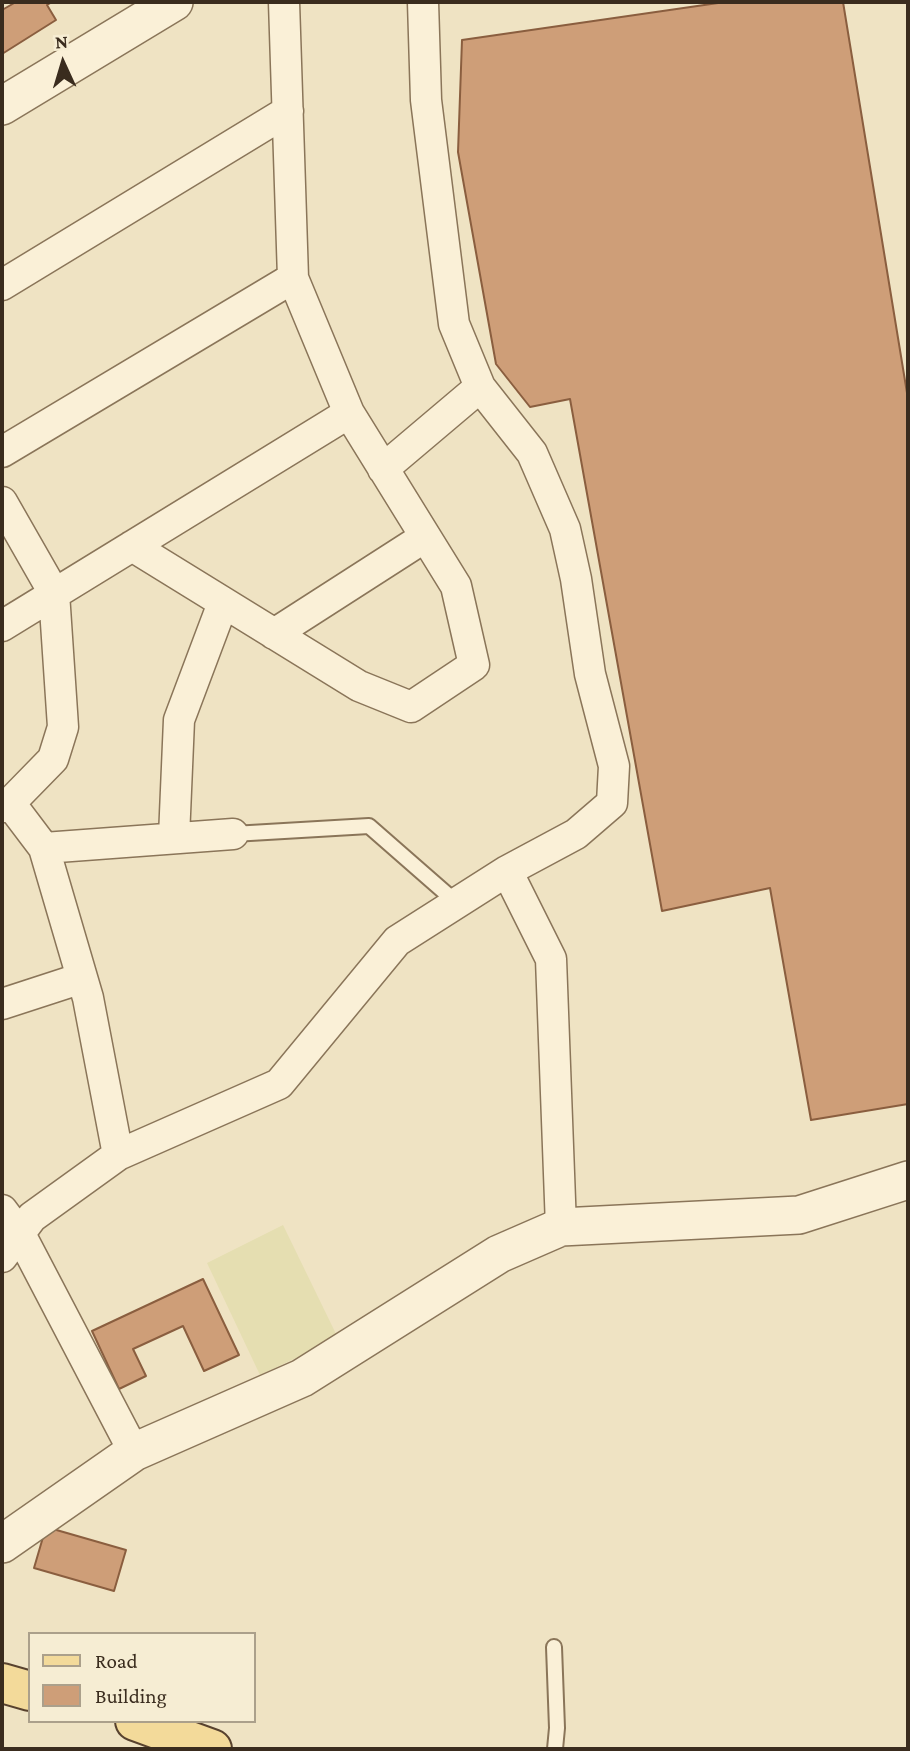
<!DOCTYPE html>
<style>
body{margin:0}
#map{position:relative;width:910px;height:1751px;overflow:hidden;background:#efe3c3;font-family:"Crimson Pro",serif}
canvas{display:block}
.frame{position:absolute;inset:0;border:4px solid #3a2c1e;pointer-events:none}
.legend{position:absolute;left:28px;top:1632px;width:228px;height:91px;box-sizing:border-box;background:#f6edd3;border:2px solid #aba08b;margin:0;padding:9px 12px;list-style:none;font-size:21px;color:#3a2c1e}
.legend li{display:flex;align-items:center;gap:14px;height:35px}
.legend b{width:35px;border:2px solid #aba08b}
.north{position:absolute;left:28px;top:28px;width:70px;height:70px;-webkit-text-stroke:5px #f6edd3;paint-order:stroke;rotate:356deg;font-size:19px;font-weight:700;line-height:28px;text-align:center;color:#3a2c1e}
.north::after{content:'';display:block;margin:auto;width:24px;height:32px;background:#3a2c1e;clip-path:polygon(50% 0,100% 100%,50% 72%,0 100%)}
</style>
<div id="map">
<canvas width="910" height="1751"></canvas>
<div class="frame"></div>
<ul class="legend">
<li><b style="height:9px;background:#f3da9a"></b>Road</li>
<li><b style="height:19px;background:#ce9e78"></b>Building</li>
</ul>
<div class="north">N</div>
</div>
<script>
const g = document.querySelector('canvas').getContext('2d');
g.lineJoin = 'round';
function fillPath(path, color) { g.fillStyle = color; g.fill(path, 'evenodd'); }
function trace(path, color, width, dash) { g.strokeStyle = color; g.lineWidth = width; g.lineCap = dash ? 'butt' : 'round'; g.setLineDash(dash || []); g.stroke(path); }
fillPath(new Path2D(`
 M283,1225L338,1338L260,1375L207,1263Z`), '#e5deb1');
const building = new Path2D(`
 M16,2H52L47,5L56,20L2,54V10Z
 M725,2H843L908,399V1104L811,1120L770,888L662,911L570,399L530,407L496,364L458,152L462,40Z
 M203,1279L239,1355L204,1371L183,1326L133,1349L146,1376L119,1389L92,1331Z
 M46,1527L126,1550L114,1591L34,1568Z`);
fillPath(building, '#ce9e78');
trace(building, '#8a5e3f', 2);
const service = new Path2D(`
 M233,834L369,826L457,903
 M554,1647L557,1728L555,1749`);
const minor = new Path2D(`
 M2,285L288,111
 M2,452L293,278
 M383,469L480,387
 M2,502L54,593L63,727L53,759L10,803L2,807
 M132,546L359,686L411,707L474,665L456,586L349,413L293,278L284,2
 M2,626L349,413
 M274,634L425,537
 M10,803L44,848L88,998L118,1155
 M174,837L179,720L223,603
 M44,848L233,834
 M507,871L551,959L561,1227
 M2,1004L82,978
 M2,1210L20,1234L134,1452
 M2,1257L32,1217L118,1155L279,1084L397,941L507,871L576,834L612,803L614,766L590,674L576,579L565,529L532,453L480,387L454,324L426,100L423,2`);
const tertiary = new Path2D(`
 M2,106L174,2
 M2,1544L134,1452L302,1378L499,1254L561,1227L799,1215L908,1180`);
const primary = new Path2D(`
 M2,1683L30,1691
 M135,1721L212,1749`);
trace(service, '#8a7559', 18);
trace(minor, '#8a7559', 33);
trace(tertiary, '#8a7559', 40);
trace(primary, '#58422e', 42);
trace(service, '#faf0d7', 14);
trace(minor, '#faf0d7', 30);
trace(tertiary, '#faf0d7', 37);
trace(primary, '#f3da9a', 38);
</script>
